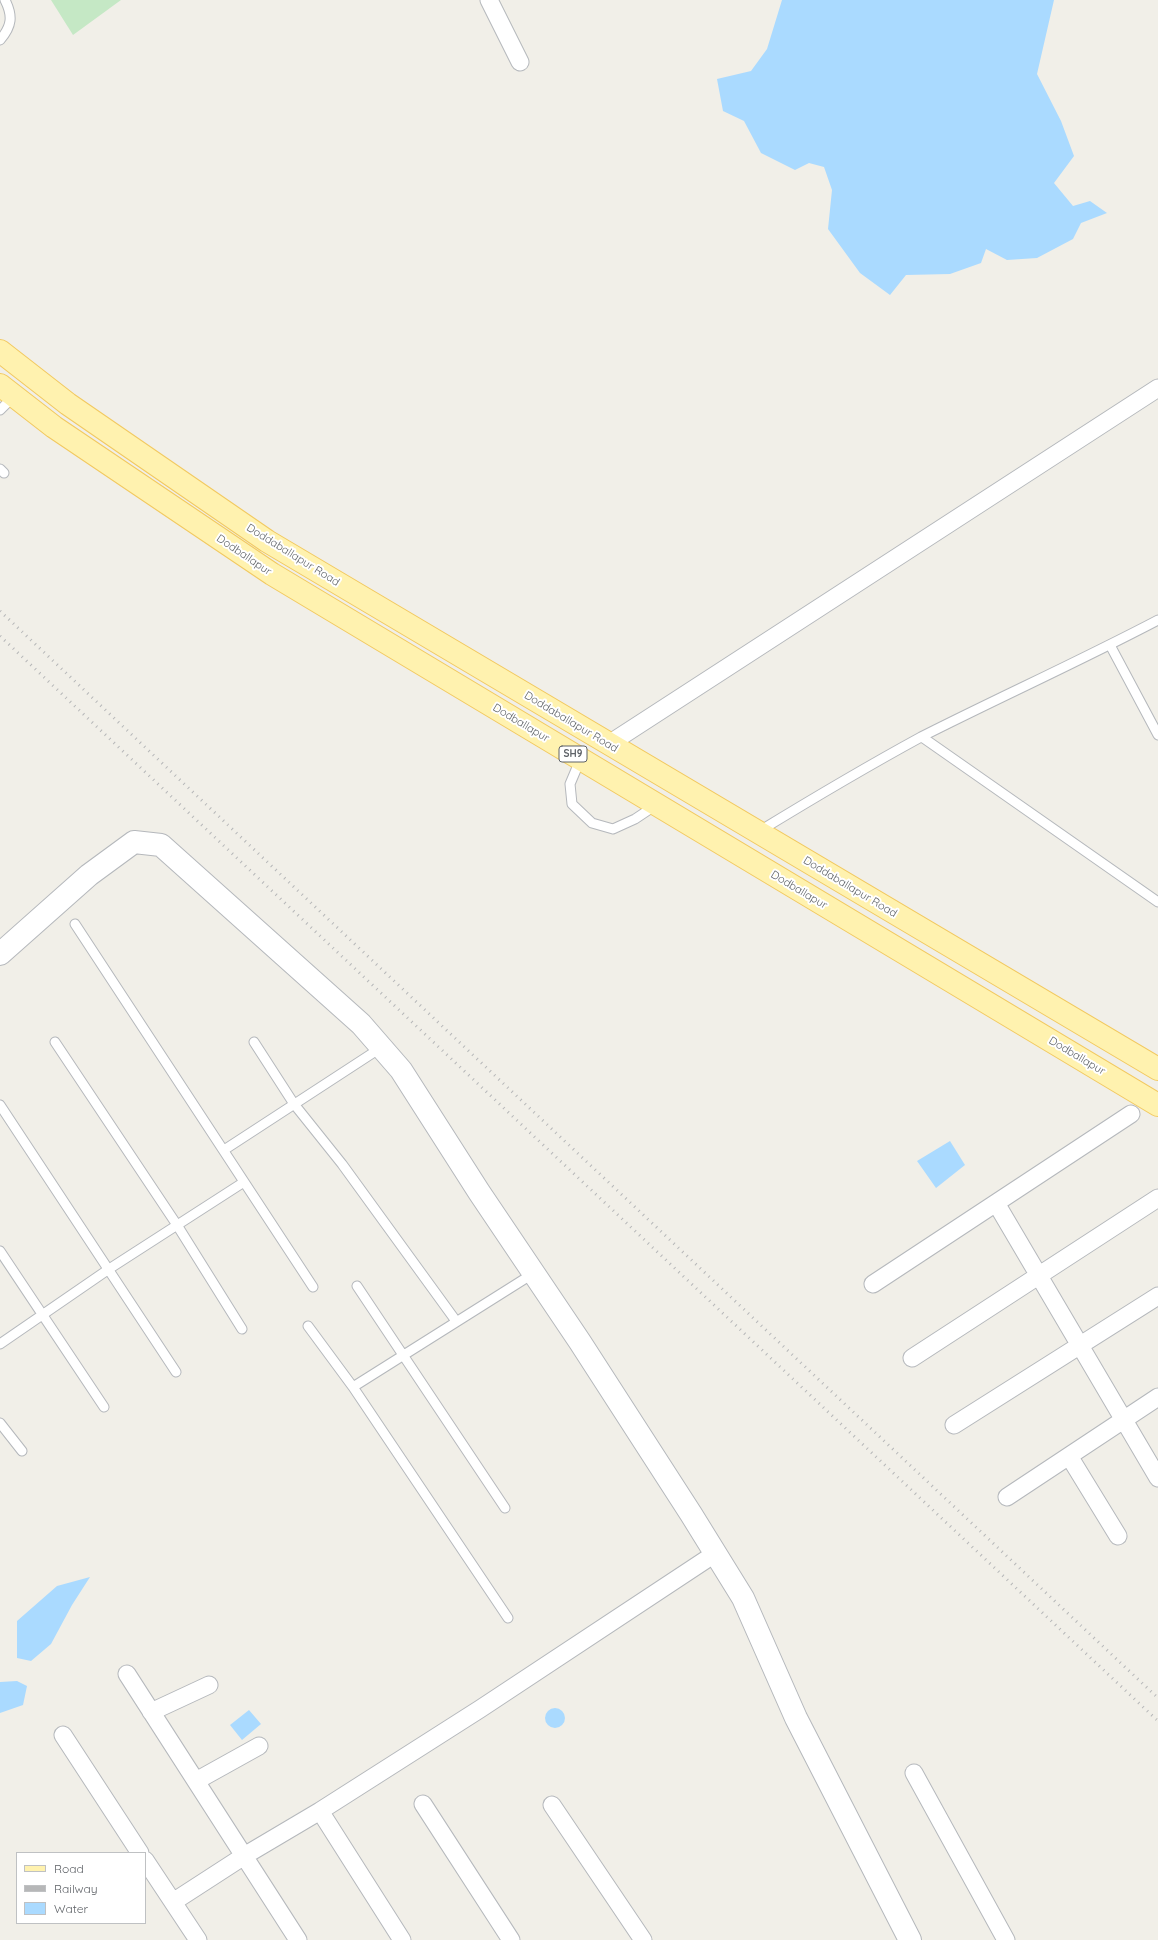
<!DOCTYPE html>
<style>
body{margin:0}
#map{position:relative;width:1158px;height:1940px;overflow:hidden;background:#f1efe8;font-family:Quicksand,sans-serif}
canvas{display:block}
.legend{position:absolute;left:16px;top:1852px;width:130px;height:72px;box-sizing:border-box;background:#fff;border:1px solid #bfc1c3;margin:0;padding:5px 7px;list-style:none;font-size:12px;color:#5f6368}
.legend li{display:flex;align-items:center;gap:8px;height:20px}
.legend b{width:20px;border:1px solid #bfc1c3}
</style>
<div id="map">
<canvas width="1158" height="1940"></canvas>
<ul class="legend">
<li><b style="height:5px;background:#fff2af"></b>Road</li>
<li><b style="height:5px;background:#b6b7b8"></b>Railway</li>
<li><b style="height:11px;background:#aadaff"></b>Water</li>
</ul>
</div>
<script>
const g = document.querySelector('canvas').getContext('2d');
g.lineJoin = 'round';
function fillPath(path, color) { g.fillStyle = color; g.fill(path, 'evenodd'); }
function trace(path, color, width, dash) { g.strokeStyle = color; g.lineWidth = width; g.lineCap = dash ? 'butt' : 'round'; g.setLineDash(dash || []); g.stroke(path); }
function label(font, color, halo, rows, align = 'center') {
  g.font = font + ' Quicksand,sans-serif'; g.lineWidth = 4; g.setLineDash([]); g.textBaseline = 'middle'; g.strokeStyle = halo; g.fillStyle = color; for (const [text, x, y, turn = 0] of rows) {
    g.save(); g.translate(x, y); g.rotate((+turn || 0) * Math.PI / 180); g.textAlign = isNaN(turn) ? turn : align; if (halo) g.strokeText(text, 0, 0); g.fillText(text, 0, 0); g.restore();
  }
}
fillPath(new Path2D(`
 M51,0H121L73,35Z`), '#c5e8c5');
fillPath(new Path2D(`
 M782,0H1054L1037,74L1061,121L1074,156L1054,183L1073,206L1090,201L1107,213L1081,223L1073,239L1037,258L1007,260L986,249L981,263L950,274L906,275L890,295L860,273L828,229L832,190L824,167L809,163L795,170L761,153L744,121L723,111L717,79L751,71L767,49Z
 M950,1141L965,1165L936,1188L917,1161Z
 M90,1577L72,1605L51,1644L31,1661L17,1658V1621L57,1586Z
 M17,1681L27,1686L23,1705L0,1713V1682Z
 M545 1718a10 10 0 1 1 20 0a10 10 0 1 1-20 0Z
 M249,1710L261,1724L242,1740L230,1725Z`), '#aadaff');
const service = new Path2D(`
 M0,40C12,26 13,16 5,0
 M0,410L14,396
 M0,469L4,473
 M1110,645L1158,735
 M922,737L1158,902
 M581,758L570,784L572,804L592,823L613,829L635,819L656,805
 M758,832C812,799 866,767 921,737C1000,697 1080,661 1158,620
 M75,924L313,1287
 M55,1042L177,1225L242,1329
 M254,1042L294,1104L342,1164L456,1321
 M0,1105L176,1372
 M224,1150L382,1047
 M0,1251L104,1407
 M357,1286L505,1508
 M308,1326L353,1387L508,1618
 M0,1344L109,1269L244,1182
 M353,1387L534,1273
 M0,1423L22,1451`);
const minor = new Path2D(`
 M489,0L520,62
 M609,744L1158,388
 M996,1203L1158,1478
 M873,1284L1131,1114
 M912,1358L1158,1198
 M954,1425L1158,1296
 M1069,1456L1118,1536
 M1007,1497L1158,1397
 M127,1674L298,1940
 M151,1712L209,1685
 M63,1735L140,1853
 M914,1773L1006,1940
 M196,1781L259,1746
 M423,1804L511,1940
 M552,1805L643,1940
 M320,1811L402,1940
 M145,1860L198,1940
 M173,1902L244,1856L320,1811L480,1709L716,1553`);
const tertiary = new Path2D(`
 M0,954L89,875L134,842L161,845L361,1024L401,1070L479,1192L580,1342L691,1514L743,1598L796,1718L910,1940`);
const primary = new Path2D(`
 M0,351L68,404L267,541L1158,1069
 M0,385L54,427L272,574L1158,1105`);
trace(service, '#b5b8bc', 11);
trace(minor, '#b5b8bc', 19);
trace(tertiary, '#b5b8bc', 24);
trace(primary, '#f2c960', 24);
trace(service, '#fff', 9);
trace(minor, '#fff', 17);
trace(tertiary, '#fff', 22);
trace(primary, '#fff2af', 22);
trace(new Path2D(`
 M0,611L1158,1698
 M0,636L1158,1721`), '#b6b7b8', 3, [1, 5]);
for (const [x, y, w] of [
 [573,754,28]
]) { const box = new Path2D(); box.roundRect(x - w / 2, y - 8, w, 16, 3); g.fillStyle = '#fff'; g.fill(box); trace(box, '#5f6368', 1); }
label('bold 10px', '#5f6368', null, [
 ["SH9",573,754]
]);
label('11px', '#5f6368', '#fff', [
 ["Dodballapur",244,555,34],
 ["Doddaballapur Road",293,555,32],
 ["Doddaballapur Road",571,722,31],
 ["Dodballapur",521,723,31],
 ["Doddaballapur Road",850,887,31],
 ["Dodballapur",799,890,31],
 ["Dodballapur",1077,1056,31]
]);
</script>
